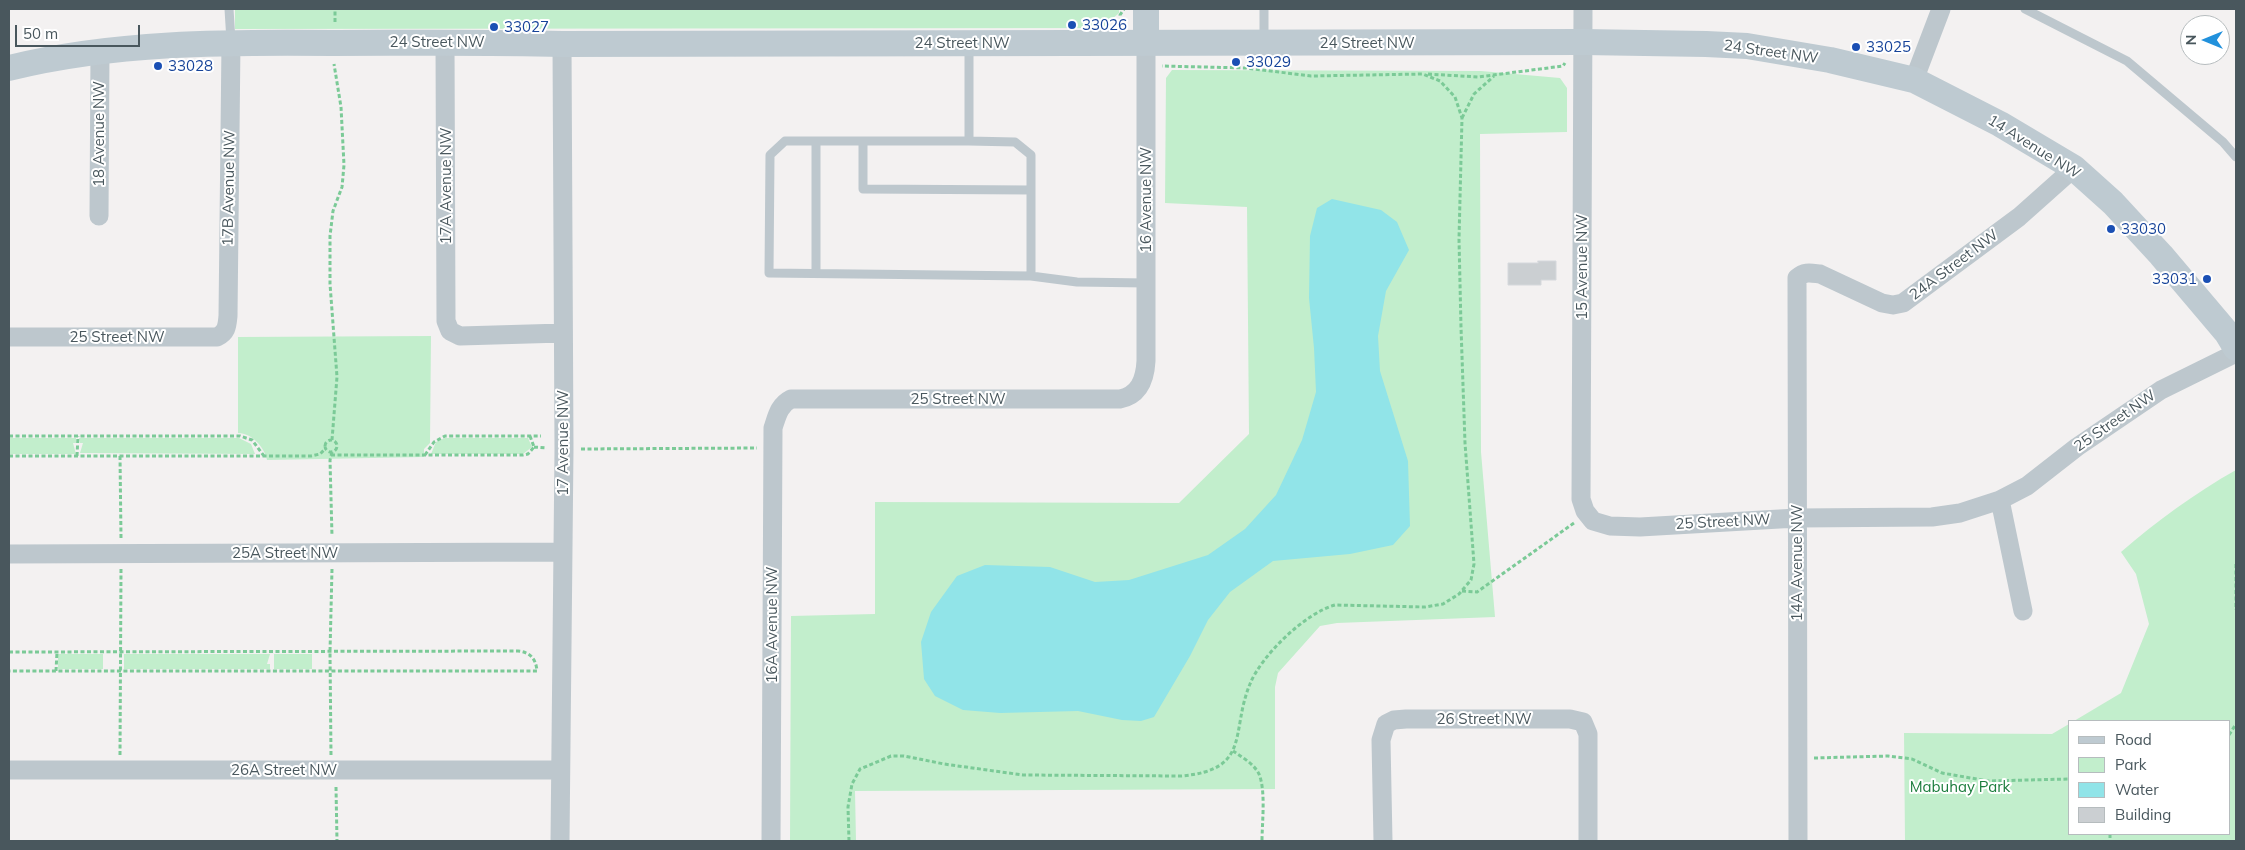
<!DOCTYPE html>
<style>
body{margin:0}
#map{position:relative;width:2245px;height:850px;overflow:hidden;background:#f3f1f1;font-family:Mulish,sans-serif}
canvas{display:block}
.frame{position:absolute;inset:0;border:10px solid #49575d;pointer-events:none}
.legend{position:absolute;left:2068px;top:720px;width:162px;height:115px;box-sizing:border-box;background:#fff;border:1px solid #b6bcbe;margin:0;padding:6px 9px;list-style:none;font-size:15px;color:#49575d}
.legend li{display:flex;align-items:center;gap:10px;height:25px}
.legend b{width:25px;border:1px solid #b6bcbe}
.north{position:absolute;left:2180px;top:15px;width:50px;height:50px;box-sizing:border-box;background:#fff;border:1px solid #b6bcbe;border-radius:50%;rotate:270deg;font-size:14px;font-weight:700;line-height:20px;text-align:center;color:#49575d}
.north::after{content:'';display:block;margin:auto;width:18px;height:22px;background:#2291dc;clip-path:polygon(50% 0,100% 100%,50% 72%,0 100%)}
.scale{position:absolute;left:15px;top:25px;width:125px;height:22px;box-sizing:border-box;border:2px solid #49575d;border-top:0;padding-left:6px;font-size:15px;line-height:18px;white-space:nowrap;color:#49575d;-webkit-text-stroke:4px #fff;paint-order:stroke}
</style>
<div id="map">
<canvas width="2245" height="850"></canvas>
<div class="frame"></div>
<ul class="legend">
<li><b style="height:6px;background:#becad1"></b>Road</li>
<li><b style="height:14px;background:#c2eecc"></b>Park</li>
<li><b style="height:14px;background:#91e4e8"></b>Water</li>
<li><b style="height:14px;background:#cbcfd2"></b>Building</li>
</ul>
<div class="north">N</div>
<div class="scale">50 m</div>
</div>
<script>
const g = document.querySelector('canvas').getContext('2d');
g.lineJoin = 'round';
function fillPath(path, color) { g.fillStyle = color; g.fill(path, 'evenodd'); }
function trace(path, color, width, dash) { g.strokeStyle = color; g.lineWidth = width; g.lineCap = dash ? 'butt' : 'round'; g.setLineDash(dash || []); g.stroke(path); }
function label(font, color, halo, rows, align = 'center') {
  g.font = font + ' Mulish,sans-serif'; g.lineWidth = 4; g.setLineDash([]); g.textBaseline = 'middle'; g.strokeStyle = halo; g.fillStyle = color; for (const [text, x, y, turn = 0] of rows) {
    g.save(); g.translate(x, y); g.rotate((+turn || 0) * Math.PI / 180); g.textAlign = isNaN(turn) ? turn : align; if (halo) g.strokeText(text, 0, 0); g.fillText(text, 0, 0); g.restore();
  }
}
fillPath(new Path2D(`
 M235,9H1119V13L1102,28L235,29Z
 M1172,70L1481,71L1560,78L1567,88V132L1480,134L1481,452L1495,617L1337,623L1320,626L1278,673L1275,687V789L855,791L856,841H790L791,616L875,614V502L1179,503L1249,434L1247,207L1165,203L1166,78Z
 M431,336L430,443L424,449V457L267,460C265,448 252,433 238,433V337Z
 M9,438H76V443H73L76,454H9Z
 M79,438H239L251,444L255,454L80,453L83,443H80Z
 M445,438H528L532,447L523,454H431L436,442Z
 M2236,470V841H1905L1904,733L2052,734L2069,724V834H2229V721H2074L2121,693L2149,624L2136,574L2121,552C2157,521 2195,493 2236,470Z
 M58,654H103V669H58Z
 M124,654H270L267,664H270V669H124Z
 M274,654H312V669H274Z`), '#c2eecc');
fillPath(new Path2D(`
 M1332,199L1381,210L1397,222L1409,250L1386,291L1378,336L1380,371L1408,461L1410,526L1393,545L1350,554L1273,561L1230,592L1208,620L1190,656L1154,717L1141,721L1122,720L1078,711L1000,713L963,710L935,696L924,679L921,642L931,612L957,576L985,565L1050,567L1095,582L1129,580L1208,555L1245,529L1276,495L1302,440L1316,392L1314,348L1309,298L1310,236L1317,208Z`), '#91e4e8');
const building = new Path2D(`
 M1538,261H1556V280H1541V285H1508V263H1538Z`);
fillPath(building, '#cbcfd2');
trace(building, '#d5d8dc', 1);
trace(new Path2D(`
 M335,22V9
 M1121,22L1120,15L1124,9
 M1428,74L1478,77L1563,66L1565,63
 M1462,118L1474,94L1494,76
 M9,436H240L252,440L264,456
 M530,436L534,447
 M332,440L337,377L330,284V236L333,211L342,187L344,165L341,107L334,64
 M325 446a6 6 0 1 1 12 0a6 6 0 1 1-12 0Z
 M534,447L547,448
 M581,449L757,448
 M332,452L330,460L332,536
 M331,455H523L528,454L534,447
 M425,455L434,442L445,436H541
 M9,456H311L320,454L325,449
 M77,456L78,436
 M120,456L121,538
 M2236,564V610
 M1462,591L1477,592L1574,523
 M9,652L518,651C530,652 536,659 537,671H9
 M56,671L57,652
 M2229,735L2236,724
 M1233,751C1242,757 1254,764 1259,774C1266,791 1262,823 1262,841
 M120,755L121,569
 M331,755L330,652L332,569
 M1814,758L1888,756L1912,759L1942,773L1988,781L2069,779
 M336,787L337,841
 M2110,834V841
 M849,841L848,807L852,784L860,769L891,756H904L944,764L1023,775L1181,776C1252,770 1230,732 1250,684C1261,656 1305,613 1335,605L1425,607L1443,604L1459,594L1471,580L1474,564L1465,443L1461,327L1459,239L1462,118L1455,97L1440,81L1423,74L1311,76L1246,68L1162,66`), '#7bca97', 3, [4, 2.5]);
trace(new Path2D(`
 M229,9L231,41
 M2025,9L2127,61L2223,142L2236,157
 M1264,41V9
 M969,46V141H785L770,155L769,273L1031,276L1077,282L1146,283
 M816,141V273
 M863,141V189L1031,190
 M969,141L1015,142L1031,155V276`), '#bdc7cd', 9);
trace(new Path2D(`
 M1583,9L1581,499L1585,511L1593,521L1610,526L1640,527L1797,518L1932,517L1960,513L2000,500L2027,486L2077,447L2161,390L2236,353
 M445,41L446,321L450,331L460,336L563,333
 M1914,80L1941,9
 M99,216L100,52
 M9,337H217C227,332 227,326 228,316L231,42
 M2000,500L2023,611
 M9,554L562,552
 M9,770H560
 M560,841L564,449L562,44
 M771,841L773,428C777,416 779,405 791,399H1120C1139,395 1145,380 1146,361V43
 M1383,841L1381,740L1386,724L1394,720L1406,719H1570L1583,722L1588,734V841
 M1798,841L1797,278C1805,271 1811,273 1820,274L1882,303L1893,305L1903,303L2019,217L2074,168`), '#bdc7cd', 19);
trace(new Path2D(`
 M1146,9V43
 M9,68C114,42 224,42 332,43C409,43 486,42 562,44L1583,42L1706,44L1747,46L1830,60L1914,80L2000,124L2074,168L2113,203L2161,255L2227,333L2236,348`), '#becad1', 26);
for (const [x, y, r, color] of [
 [1072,25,5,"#1a4fb4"],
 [494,27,5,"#1a4fb4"],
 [1856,47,5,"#1a4fb4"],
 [1236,62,5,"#1a4fb4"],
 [158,66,5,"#1a4fb4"],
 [2111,229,5,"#1a4fb4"],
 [2207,279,5,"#1a4fb4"]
]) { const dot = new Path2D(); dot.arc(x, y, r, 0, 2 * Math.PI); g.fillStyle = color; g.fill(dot); trace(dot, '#fff', 2); }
label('15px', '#164399', '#fff', [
 ["33026",1082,25],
 ["33027",504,27],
 ["33025",1866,47],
 ["33029",1246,62],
 ["33028",168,66],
 ["33030",2121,229],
 ["33031",2197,279,"right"]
], 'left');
label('15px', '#49575d', '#fff', [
 ["24 Street NW",437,42],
 ["24 Street NW",962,43],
 ["24 Street NW",1367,43],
 ["24 Street NW",1771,52,8],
 ["18 Avenue NW",99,134,-90],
 ["14 Avenue NW",2034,147,32],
 ["17A Avenue NW",446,186,-90],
 ["17B Avenue NW",229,188,-89],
 ["16 Avenue NW",1146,200,-90],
 ["24A Street NW",1954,265,-37],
 ["15 Avenue NW",1582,267,-90],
 ["25 Street NW",117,337],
 ["25 Street NW",958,399],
 ["25 Street NW",2115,421,-35],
 ["17 Avenue NW",563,443,-90],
 ["25 Street NW",1723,522,-3],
 ["25A Street NW",285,553],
 ["14A Avenue NW",1797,563,-90],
 ["16A Avenue NW",772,625,-90],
 ["26 Street NW",1484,719],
 ["26A Street NW",284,770]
]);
label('15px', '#1c7d3d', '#fff', [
 ["Mabuhay Park",1960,787]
]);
</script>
